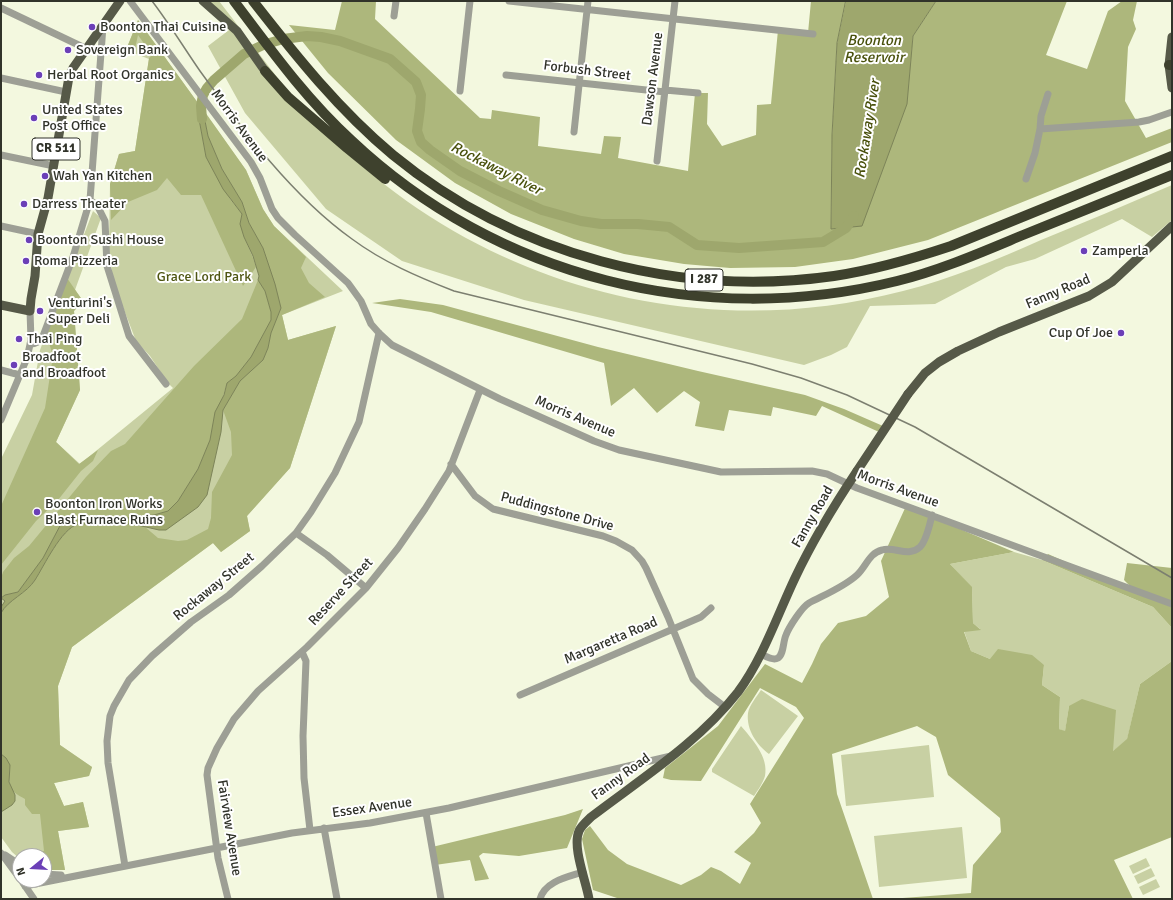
<!DOCTYPE html>
<style>
body{margin:0}
#map{position:relative;width:1173px;height:900px;overflow:hidden;background:#f3f8df;font-family:Signika,sans-serif}
canvas{display:block}
.frame{position:absolute;inset:0;border:2px solid #31332a;pointer-events:none}
.north{position:absolute;left:12px;top:848px;width:40px;height:40px;box-sizing:border-box;background:#fff;border:1px solid #adadaa;border-radius:50%;rotate:252deg;font-size:11px;font-weight:700;line-height:16px;text-align:center;color:#31332a}
.north::after{content:'';display:block;margin:auto;width:14px;height:18px;background:#6b3fb7;clip-path:polygon(50% 0,100% 100%,50% 72%,0 100%)}
</style>
<div id="map">
<canvas width="1173" height="900"></canvas>
<div class="frame"></div>
<div class="north">N</div>
</div>
<script>
const g = document.querySelector('canvas').getContext('2d');
g.lineJoin = 'round';
function fillPath(path, color) { g.fillStyle = color; g.fill(path, 'evenodd'); }
function trace(path, color, width, dash) { g.strokeStyle = color; g.lineWidth = width; g.lineCap = dash ? 'butt' : 'round'; g.setLineDash(dash || []); g.stroke(path); }
function label(font, color, halo, rows, align = 'center') {
  g.font = font + ' Signika,sans-serif'; g.lineWidth = 4; g.setLineDash([]); g.textBaseline = 'middle'; g.strokeStyle = halo; g.fillStyle = color; for (const [text, x, y, turn = 0] of rows) {
    g.save(); g.translate(x, y); g.rotate((+turn || 0) * Math.PI / 180); g.textAlign = isNaN(turn) ? turn : align; if (halo) g.strokeText(text, 0, 0); g.fillText(text, 0, 0); g.restore();
  }
}
fillPath(new Path2D(`
 M207,1H219C253,45 286,92 325,133C334,142 344,150 353,158C502,292 709,342 903,291C951,279 996,260 1041,240C1085,222 1128,204 1172,185V220L1152,237L1122,219L1035,259L1006,267L935,304L870,306L847,347L831,355L804,365L524,300L402,261L326,209L245,113L208,46L233,27Z
 M138,20L246,170L263,209L274,226L343,291L282,315L288,340L336,326L290,468L247,516L250,531L221,552L213,543L72,647L58,686L60,745L92,767L89,776L54,783L64,806L83,802L89,827L58,831L65,870H45L44,856H20V859L12,852L1,837V459L32,395L40,350L93,211L101,218L75,290L83,301L74,311L80,390L56,442L80,464L173,388L168,383L150,356L136,341L113,281L109,248L110,184L119,154L135,151L149,59L126,50Z
 M1014,552L1042,560L1153,607L1172,628V661L1140,684L1127,740L1112,752L1069,706L1065,732L1059,729L1060,697L1042,685L1044,665L990,659L971,651L964,631L980,629L973,623L972,588L950,564Z
 M761,690L798,716L769,754C757,745 746,730 748,713C749,706 757,696 761,690Z
 M741,726C752,739 769,757 765,776C763,783 758,790 754,796L712,772V769Z
 M929,745L934,797L846,806L841,755Z
 M962,827L967,878L879,887L874,836Z
 M1146,858L1150,866L1133,874L1129,866Z
 M1151,868L1155,876L1138,884L1134,876Z
 M1156,879L1160,887L1143,895L1139,887Z`), '#c8d0a3');
fillPath(new Path2D(`
 M342,1H376L375,19L480,118L491,119L492,110L540,117L538,146L601,154L604,136L621,137L618,158L688,171L695,93H708L707,124L722,146L756,135L757,105L771,104L778,30L808,33L811,1H846L837,43L832,135L831,229L906,104L913,36L936,1H1067L1046,55L1087,69L1108,11L1122,1H1137L1133,20L1136,29L1128,47L1125,101L1146,138L1172,128V142L928,240L853,259L795,267L730,268L684,264L624,254L574,239L511,214L455,183L396,140L328,73L289,25L335,30Z
 M138,20L198,103L199,119L206,157L230,199L242,214C239,235 251,248 256,267L243,286L201,195H181L167,178L157,190L128,202L111,220L110,184L119,154L135,151L149,58L152,55L138,35L134,53L126,50Z
 M205,112L246,170L263,209L274,226L306,257L301,268L309,283L325,297L282,315L288,340L336,326L290,468L247,516L250,531L221,552L213,543L72,647L58,686L60,745L92,767L89,776L54,783L64,806L83,802L89,827L58,831L65,870H45L44,856H33L35,852L44,851L40,814H32L25,805V799C22,797 17,795 14,792C3,780 18,768 1,754V613C8,600 27,593 35,580C44,566 61,529 78,524H133L144,526L158,538L178,541L187,540L208,529L211,518L212,492L232,455L231,432L223,410L240,381L263,360L268,348L271,333L281,308L263,248L249,223L242,202L222,169L208,136L205,121Z
 M67,278L83,301L74,311L80,390L56,442L79,464L98,450L93,461L81,471L58,500L36,521L1,565V506L45,408L53,356L46,333Z
 M258,280L265,291L271,312V320L251,357L236,376L227,383L210,440L198,469L178,501L168,511L154,515L110,520L76,517L62,522L43,558L18,592L5,595L1,598V578L3,572L14,558L29,546L86,477L111,451L125,444L194,366L242,319Z
 M400,299L443,305L598,347L698,371L805,395L844,409L883,426L879,432L822,406L816,416L773,407L771,416L729,410L724,431L695,426L700,402L684,391L657,413L634,388L611,406L604,363L431,312L372,303Z
 M906,506L1014,552L950,564L972,587L973,623L981,630L964,632L971,651L990,659L998,649L1032,655L1044,665L1042,685L1060,697L1059,729L1065,731L1069,706L1082,699L1116,710L1113,751L1127,739L1140,684L1172,661V837L1114,860L1133,899H889L971,893L973,865L1001,832L1000,818L948,775L936,737L917,726L832,754L837,794L873,899H620L593,890L582,839L585,830L590,826L608,850L627,864L681,885L701,875L711,867L721,871L740,884L751,863L734,852L754,833L761,823L750,804L804,718L796,707L760,688L701,781L671,780L663,778L665,768L718,726L765,664L802,683L812,664L821,644L838,623L866,616L889,597L881,561Z
 M1048,554L1138,594L1124,580L1127,563L1172,568V628L1153,607L1042,560Z
 M583,809L567,848L519,856L483,853L479,856L489,879L475,881L470,860L435,865L432,847L565,815Z`), '#adb77c');
const water = new Path2D(`
 M846,1H936L913,36L907,104L862,226L831,229L832,135L837,43Z
 M198,103L205,112V121L208,136L222,169L242,202L249,223L263,248L275,284L281,308L271,333L268,348L263,360L240,381L223,410L221,432L207,495L198,507L166,530H159L133,524H78C61,529 44,566 35,580C27,593 8,600 1,613V607L5,601L1,598L5,595L18,592L43,558L62,522L76,517L110,520L154,515L168,511L178,501L198,469L210,440L215,412L224,395L227,383L236,376L251,357L271,320V312L265,291L258,280L259,276L253,256L244,237L240,224L242,214L223,189L206,157L199,119Z
 M1,754L6,758L10,765L9,782L15,795V801L12,805L1,812Z`);
fillPath(water, '#9ea76d');
trace(water, '#7d8459', 1);
trace(new Path2D(`
 M202,119L201,106L203,95L207,88L214,80L244,54L263,45L283,39L307,36L321,37L340,41L390,59L416,82L421,95L420,109L417,131L421,142L430,150L460,171L499,191L542,210L581,221L601,224H638L669,227L697,245L739,248L823,242L846,228L854,216`), '#9ea76d', 10);
trace(new Path2D(`
 M130,1L251,162L260,178L272,209L278,218L295,235L348,283L361,301L371,324L379,333L392,345L500,399L594,441L619,450L721,472L812,471L827,474L857,488L1172,604
 M509,1L813,34
 M1,8L87,49
 M394,16L396,1
 M506,75L665,92
 M1,78L66,92
 M665,90L698,93
 M460,91L470,1
 M1040,129L1139,122L1149,120L1172,112
 M574,132L588,1
 M1,155L54,166
 M657,161L675,1
 M1026,179L1035,153L1040,129L1041,116L1048,94
 M90,200L97,205L105,221L107,266L129,336L166,384
 M1,226L38,234
 M30,344C36,344 39,342 43,336L73,257L90,200L103,26
 M1,370L20,375
 M1,420L27,358L31,340L30,311
 M451,464L475,496L493,509L603,536L616,541L632,550L642,561L646,568L668,617L693,679L708,694L725,707
 M296,533L327,555L366,588
 M302,652L306,661L303,736L304,778L310,830
 M761,654C765,656 773,661 778,658C784,654 783,641 786,635C789,627 802,607 809,603C824,595 844,587 857,575C866,567 869,553 882,550C895,546 908,558 920,547C926,541 930,524 932,515
 M520,695L701,617L711,608
 M426,813L441,899
 M324,828L337,899
 M1,853L20,879
 M5,855L20,865
 M125,866L108,763L107,741L110,716L114,706L129,680L152,656L191,622L229,595L262,566L296,533L311,512L335,473L359,422L379,333
 M44,874L61,875
 M23,883L34,899
 M25,886L292,833L370,823L449,808L671,756
 M228,899L218,858L207,775L208,768L217,748L234,719L258,691L307,647L366,588L398,548L425,509L449,471L480,390
 M540,899C545,881 568,877 583,872`), '#9d9f95', 7);
trace(new Path2D(`
 M203,1L237,31L265,71
 M1172,37L1169,65L1172,88
 M1,305L30,311L31,299L35,276L38,234L48,198L69,77L73,68L120,1
 M908,394L925,373L939,362L958,351L999,332L1089,296L1112,282L1172,226
 M589,899C586,881 572,847 579,831C581,826 586,822 591,817C642,778 698,743 738,692C763,658 777,616 795,578C812,542 835,504 857,471`), '#565948', 9);
trace(new Path2D(`
 M234,1C271,50 306,99 351,140C497,278 703,329 897,281C941,270 982,252 1023,235C1073,215 1122,195 1172,175
 M253,1C296,56 339,110 393,155C515,255 679,298 834,276C874,270 912,259 951,246L1172,156
 M1169,65H1172
 M265,71L288,97L347,148L385,179`), '#3e412d', 10);
trace(new Path2D(`
 M152,1C169,23 184,48 200,71C242,129 293,197 352,239C383,262 418,277 454,291L752,364L801,378L847,395L915,427L1172,578`), '#7c7f70', 1.5);
trace(new Path2D(`
 M857,471L908,394`), '#565948', 9);
for (const [x, y, r, color] of [
 [92,27,4,"#6b3fb7"],
 [68,50,4,"#6b3fb7"],
 [39,75,4,"#6b3fb7"],
 [34,118,4,"#6b3fb7"],
 [45,176,4,"#6b3fb7"],
 [24,204,4,"#6b3fb7"],
 [29,240,4,"#6b3fb7"],
 [1084,251,4,"#6b3fb7"],
 [26,261,4,"#6b3fb7"],
 [40,311,4,"#6b3fb7"],
 [1121,333,4,"#6b3fb7"],
 [19,339,4,"#6b3fb7"],
 [14,365,4,"#6b3fb7"],
 [37,512,4,"#6b3fb7"]
]) { const dot = new Path2D(); dot.arc(x, y, r, 0, 2 * Math.PI); g.fillStyle = color; g.fill(dot); trace(dot, '#fff', 1.5); }
for (const [x, y, w] of [
 [56,149,48],
 [704,280,38]
]) { const box = new Path2D(); box.roundRect(x - w / 2, y - 11, w, 22, 3); g.fillStyle = '#fff'; g.fill(box); trace(box, '#31332a', 1); }
label('bold 13px', '#31332a', null, [
 ["CR 511",56,149],
 ["I 287",704,280]
]);
label('14px', '#31332a', '#fff', [
 ["Boonton Thai Cuisine",100,27],
 ["Sovereign Bank",76,50],
 ["Herbal Root Organics",47,75],
 ["United States",42,110],
 ["Post Office",42,126],
 ["Wah Yan Kitchen",53,176],
 ["Darress Theater",32,204],
 ["Boonton Sushi House",37,240],
 ["Zamperla",1092,251],
 ["Roma Pizzeria",34,261],
 ["Venturini's",48,303],
 ["Super Deli",48,319],
 ["Cup Of Joe",1113,333,"right"],
 ["Thai Ping",27,339],
 ["Broadfoot",22,357],
 ["and Broadfoot",22,373],
 ["Boonton Iron Works",45,504],
 ["Blast Furnace Ruins",45,520]
], 'left');
label('14px', '#31332a', '#fff', [
 ["Forbush Street",587,71,7],
 ["Dawson Avenue",653,79,-83],
 ["Morris Avenue",239,126,54],
 ["Fanny Road",1058,292,-23],
 ["Morris Avenue",575,417,23],
 ["Morris Avenue",898,489,20],
 ["Puddingstone Drive",557,512,15],
 ["Fanny Road",813,517,-60],
 ["Rockaway Street",214,587,-39],
 ["Reserve Street",341,592,-47],
 ["Margaretta Road",611,641,-23],
 ["Fanny Road",621,777,-36],
 ["Essex Avenue",372,808,-8],
 ["Fairview Avenue",229,828,81]
]);
label('14px', '#4e5512', '#fff', [
 ["Grace Lord Park",204,277]
]);
label('italic 15px', '#49510c', '#fff', [
 ["Boonton",874,41],
 ["Reservoir",874,58],
 ["Rockaway River",868,129,-81],
 ["Rockaway River",496,169,27]
]);
</script>
